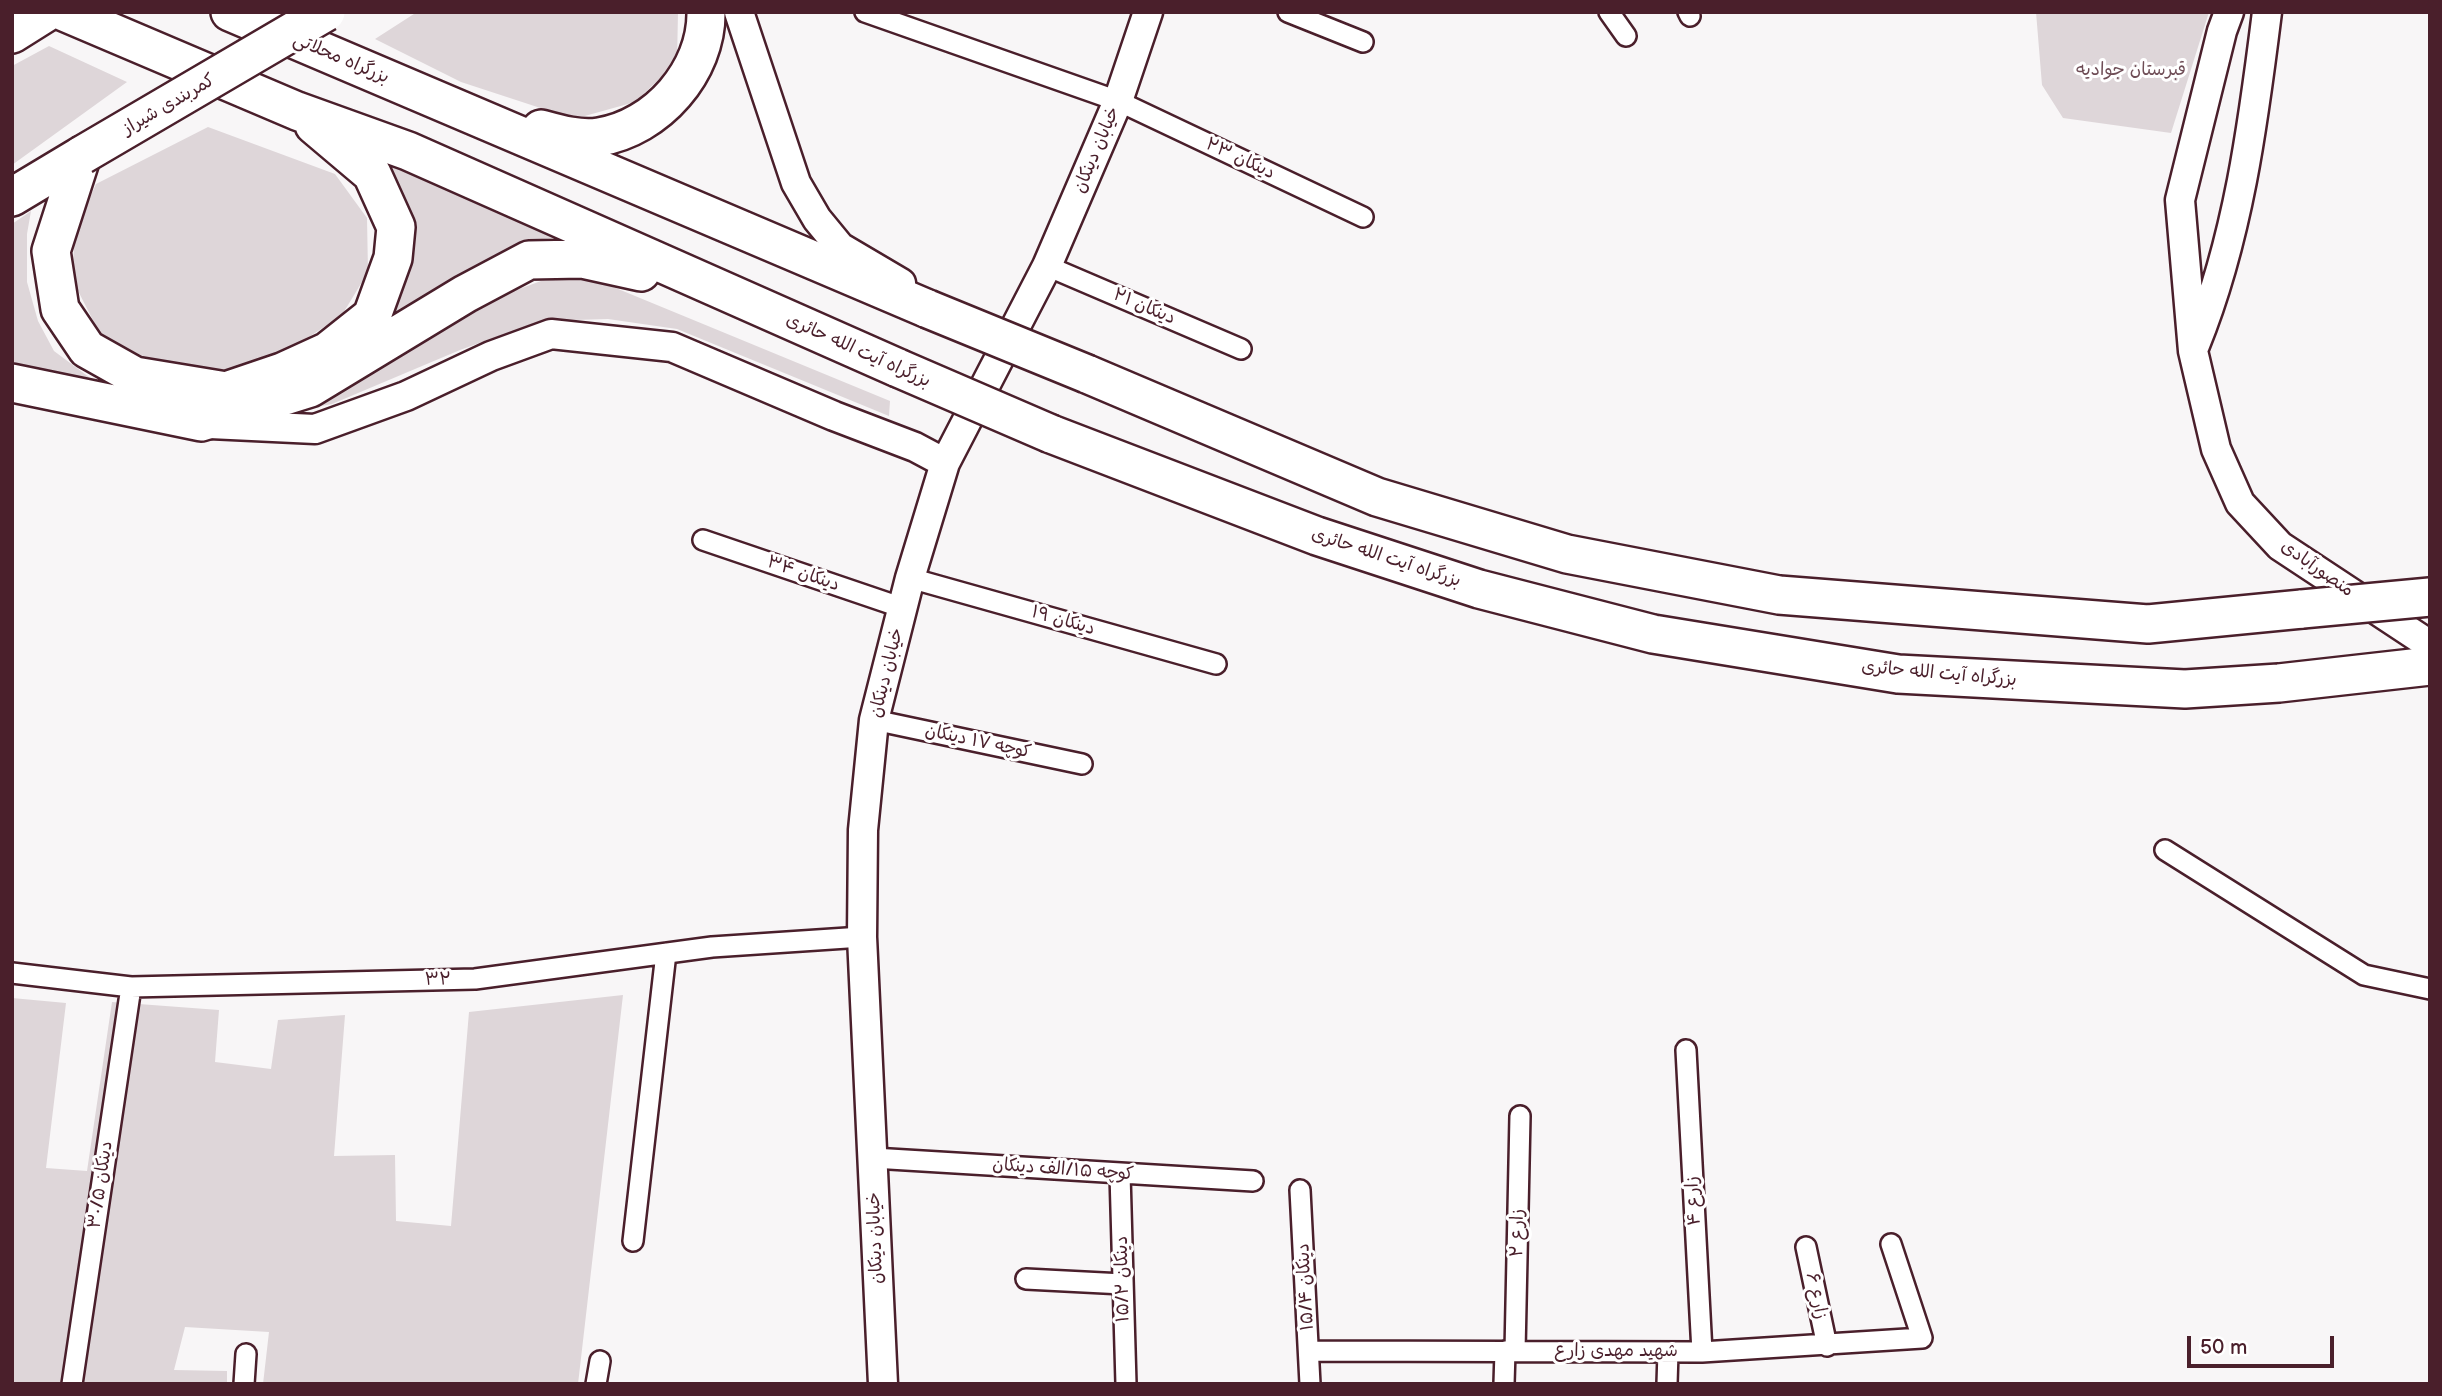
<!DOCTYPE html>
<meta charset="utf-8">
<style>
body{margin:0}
#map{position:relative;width:2442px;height:1396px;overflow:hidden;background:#f8f6f7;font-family:"Balsamiq Sans",sans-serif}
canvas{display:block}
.frame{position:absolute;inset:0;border:14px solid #4a1f2b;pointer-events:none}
.scale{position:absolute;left:2187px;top:1336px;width:147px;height:32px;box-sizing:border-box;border:4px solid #4a1f2b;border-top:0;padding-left:9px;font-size:21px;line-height:24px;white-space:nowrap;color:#4a1f2b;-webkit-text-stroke:5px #fff;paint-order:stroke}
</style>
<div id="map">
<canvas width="2442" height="1396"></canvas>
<div class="frame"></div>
<div class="scale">50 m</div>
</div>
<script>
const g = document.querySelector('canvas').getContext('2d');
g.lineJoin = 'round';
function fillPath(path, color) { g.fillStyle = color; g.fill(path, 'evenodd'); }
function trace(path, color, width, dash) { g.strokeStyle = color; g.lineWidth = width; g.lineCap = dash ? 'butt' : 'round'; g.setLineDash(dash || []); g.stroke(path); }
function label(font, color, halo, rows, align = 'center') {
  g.font = font + ' "Balsamiq Sans","Playpen Sans Arabic",sans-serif'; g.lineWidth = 6; g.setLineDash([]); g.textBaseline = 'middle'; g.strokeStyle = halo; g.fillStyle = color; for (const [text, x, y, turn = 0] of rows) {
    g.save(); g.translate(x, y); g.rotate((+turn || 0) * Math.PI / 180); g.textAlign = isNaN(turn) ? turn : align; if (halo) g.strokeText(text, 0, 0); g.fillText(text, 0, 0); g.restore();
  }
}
fillPath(new Path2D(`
 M417,12H678L677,62L635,102L574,119L461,82L375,39Z
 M2036,12H2209L2171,133L2063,118L2042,85Z
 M49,46L127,82L12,165V66Z
 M208,127L335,174L367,218L368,272L342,315L300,343L229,371L148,364L100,334L72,279L75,231L96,184Z
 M378,154L545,227L559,240L508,253L435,289L383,328L410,233L399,186Z
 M31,211L27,234V282L38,321L54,351L105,389L12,366V224Z
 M589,277L890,401L889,416L677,329L608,319L540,321L460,350L332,404L284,413L470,307L541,281Z
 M623,995L578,1384H263L269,1332L185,1327L174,1370L227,1371V1384H12V998L66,1003L46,1168L87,1171L112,1002L219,1010L215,1062L271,1069L278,1020L345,1015L334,1156L395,1155L396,1221L451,1226L469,1012Z`), '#ded6d9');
const street = new Path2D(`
 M865,12L1118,101L1363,217
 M1288,12L1363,42
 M1609,12L1626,36
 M1688,12L1690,16
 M1047,266L1241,349
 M703,540L903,608
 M910,578L1216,664
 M874,720L1082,764
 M2165,850L2364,975L2430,989
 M12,973L131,987L475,979L712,947L862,937
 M1686,1050L1702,1352
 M873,1158L1253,1181
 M1120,1174L1126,1384
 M1300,1190L1310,1384
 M633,1241L666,953
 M1806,1247L1827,1346
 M1026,1279L1123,1284
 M1310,1351L1702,1352L1922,1338L1891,1244
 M1515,1351L1520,1116
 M72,1384L131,987
 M244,1384L246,1354
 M596,1384L600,1361
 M1504,1384L1505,1351
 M1667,1384L1668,1352`);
const secondary = new Path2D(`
 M739,12L796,183L817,219L840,247L901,283
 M2229,12L2222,31L2180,200L2193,351L2216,449L2240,503L2280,546L2430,645
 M2195,345C2238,239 2253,125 2267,12
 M210,424L315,429L406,396L491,356L551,334L672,347L834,416L915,447L945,463
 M883,1384L862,937L863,830L874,720L910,578L945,463L1047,266L1118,101L1148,12`);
const highway = new Path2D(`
 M64,12L297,111L408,151L898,368
 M230,12L928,309
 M12,34L47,12
 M541,129C559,134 580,140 599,137C657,128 707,71 706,12
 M82,155L51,251L60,309L87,349L135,376L226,391L282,372L328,351L372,316L393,258L396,227L372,174L314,125
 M12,197L82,155
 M1087,374L1377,497L1567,554L1779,595L2148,624L2302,609
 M12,383L201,422L310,388L465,294L529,260L582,259L641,272
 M1051,434L1317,536L1479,589L1653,634L1898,674L2185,689L2279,683L2430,666`);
trace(street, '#4a1f2b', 24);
trace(secondary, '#4a1f2b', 33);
trace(highway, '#4a1f2b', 42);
trace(street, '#fff', 19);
trace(secondary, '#fff', 28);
trace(highway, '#fff', 37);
const highwayBridge = new Path2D(`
 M82,155L326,12
 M928,309L1087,374
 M898,368L1051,434
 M2302,609L2430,597`);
trace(highwayBridge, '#4a1f2b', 42, []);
trace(highwayBridge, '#fff', 37);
label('18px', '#4a1f2b', '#fff', [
 ["بزرگراه محلاتی",341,59,23],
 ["کمربندی شیراز",169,105,-30],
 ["خیابان دینکان",1097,150,-67],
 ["۲۳ دینکان",1240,159,25],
 ["۲۱ دینکان",1144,307,23],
 ["بزرگراه آیت الله حائری",858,351,24],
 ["بزرگراه آیت الله حائری",1386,558,18],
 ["منصورآبادی",2317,569,35],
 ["۳۴ دینکان",803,574,19],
 ["۱۹ دینکان",1063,621,16],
 ["خیابان دینکان",887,673,-76],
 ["بزرگراه آیت الله حائری",1939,674,5],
 ["کوچه ۱۷ دینکان",978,742,12],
 ["۳۲",438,980,-1],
 ["کوچه ۱۵/الف دینکان",1063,1170,4],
 ["۳۰/۵ دینکان",101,1185,-82],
 ["۴ زارع",1694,1201,-93],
 ["۲ زارع",1518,1233,-89],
 ["خیابان دینکان",876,1238,-92],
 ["۱۵/۲ دینکان",1123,1279,-91],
 ["۱۵/۴ دینکان",1306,1287,-93],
 ["۶ زارع",1816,1296,78],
 ["شهید مهدی زارع",1616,1351]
]);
label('18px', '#6f4d56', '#fff', [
 ["قبرستان جوادیه",2131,70]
]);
</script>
